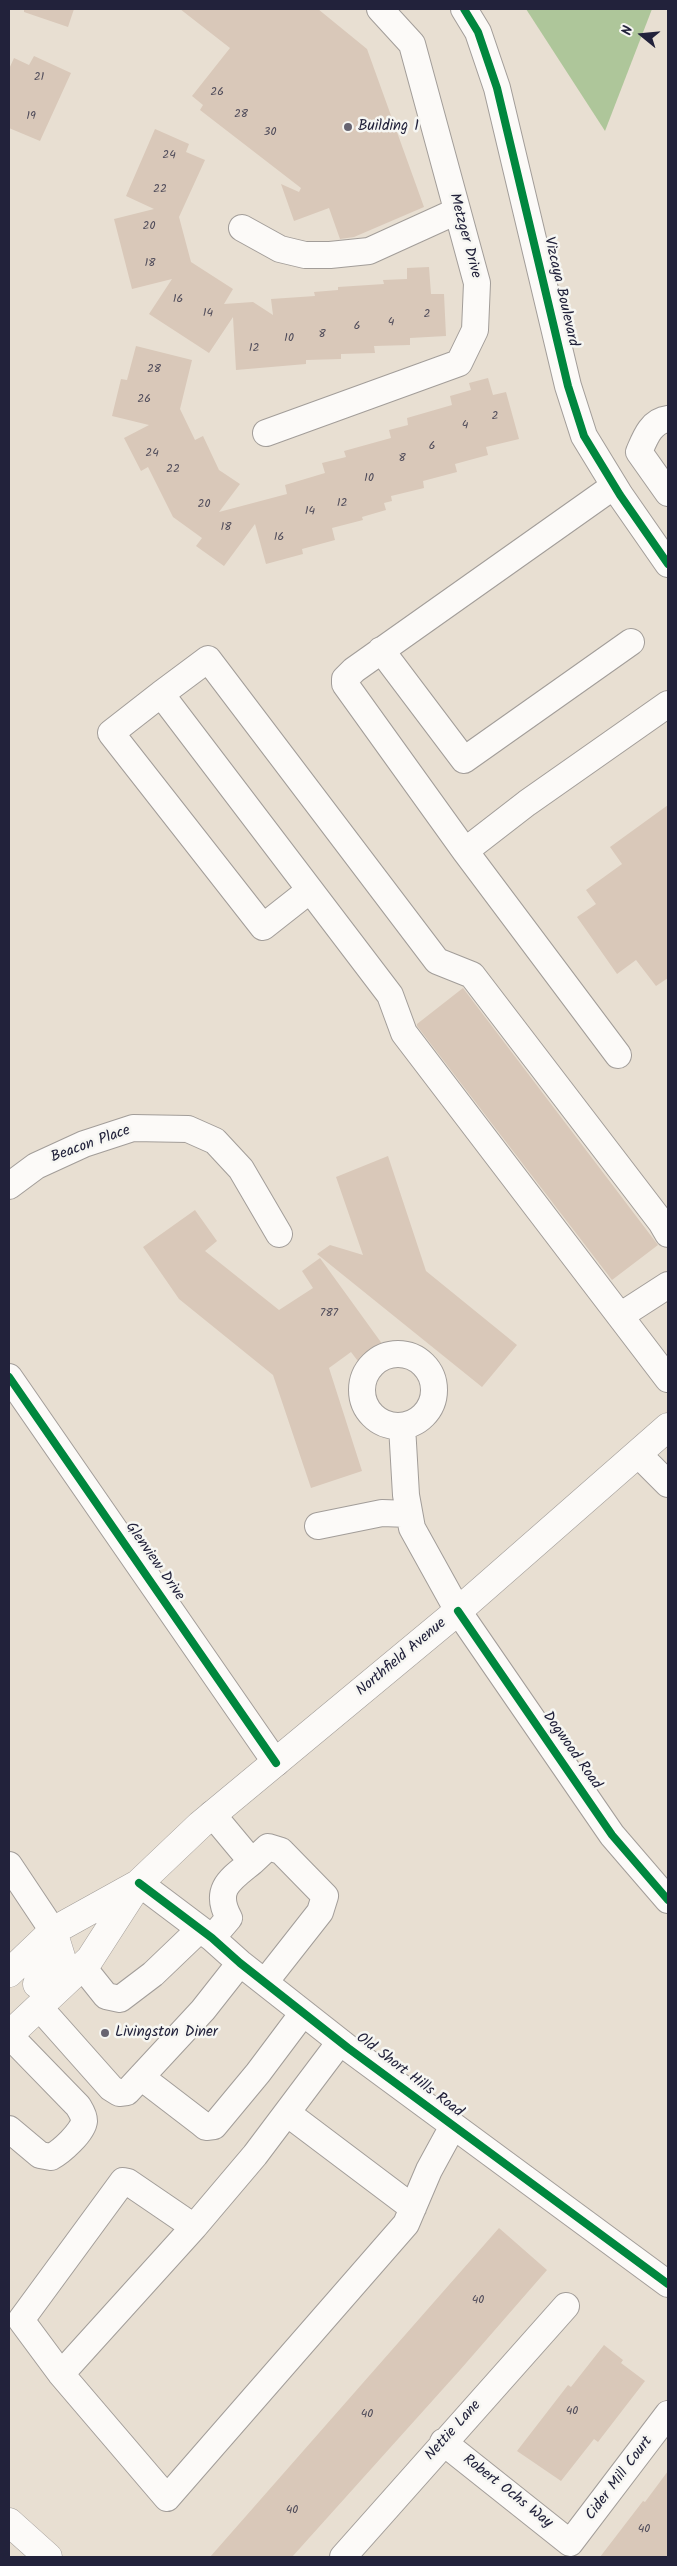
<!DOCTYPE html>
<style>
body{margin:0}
#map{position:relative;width:677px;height:2566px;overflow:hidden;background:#e8dfd2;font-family:Kalam,sans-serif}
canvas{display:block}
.frame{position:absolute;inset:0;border:10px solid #22223b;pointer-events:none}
.north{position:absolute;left:617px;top:10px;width:50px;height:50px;-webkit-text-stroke:4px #f6f6f2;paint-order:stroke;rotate:287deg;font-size:14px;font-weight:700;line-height:20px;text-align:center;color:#22223b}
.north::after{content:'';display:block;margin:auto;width:18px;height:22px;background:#22223b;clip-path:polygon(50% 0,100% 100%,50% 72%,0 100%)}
</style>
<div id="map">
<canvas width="677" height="2566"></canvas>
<div class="frame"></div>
<div class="north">N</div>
</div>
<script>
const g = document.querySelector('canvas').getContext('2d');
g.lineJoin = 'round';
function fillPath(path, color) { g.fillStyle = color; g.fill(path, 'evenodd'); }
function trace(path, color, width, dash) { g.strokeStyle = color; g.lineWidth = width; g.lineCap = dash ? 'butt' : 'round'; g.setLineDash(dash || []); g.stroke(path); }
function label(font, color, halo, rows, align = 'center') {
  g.font = font + ' Kalam,sans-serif'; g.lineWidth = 5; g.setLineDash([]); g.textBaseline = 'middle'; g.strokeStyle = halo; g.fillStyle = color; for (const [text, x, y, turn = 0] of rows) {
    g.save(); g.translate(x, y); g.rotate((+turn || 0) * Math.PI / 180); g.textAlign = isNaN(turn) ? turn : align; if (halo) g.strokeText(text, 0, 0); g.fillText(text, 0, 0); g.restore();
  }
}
fillPath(new Path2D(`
 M526,9H652L605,131Z`), '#aec69a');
fillPath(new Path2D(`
 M24,9H74L68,27L24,12Z
 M180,9H318L367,49L424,207L354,237L340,239L329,208L294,221L281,184L299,192L301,188L200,110L203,105L192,96L230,48Z
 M34,56L71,73L40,141L9,128V69L14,58L29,65Z
 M155,129L189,144L186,152L205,160L179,217L191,262L233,289L224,304L253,302L273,315L271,299L315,296L314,292L338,290V287L384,284L383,280L407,279V268L429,267L431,294H444L446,336L410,338V345L374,346L375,353L341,354V359L306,360V364L236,370L233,317L209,353L149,314L172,279L132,289L114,219L154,209L126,196Z
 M136,346L192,360L180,409L195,440L203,436L219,470L240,484L219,512L287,494L285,485L325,473L322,463L346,457L344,451L391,438L389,430L408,425L407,418L452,405L450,396L471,390L469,383L488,378L493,395L506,392L519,439L486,447L488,455L455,464L457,472L423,481L424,488L391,496L392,501L384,503L386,510L362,517L363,520L332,528L335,540L302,549L303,554L266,564L255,524L224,566L196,546L202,538L173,517L148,467L141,471L124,438L149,425L112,416L121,379L127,380Z
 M668,805V978L656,986L636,960L617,974L577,917L596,904L586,890L622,864L610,847Z
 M463,988L658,1245L612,1280L417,1026V1024Z
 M388,1156L426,1271L517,1345L482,1387L317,1254L330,1245L363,1255L336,1177Z
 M195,1210L217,1241L205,1251L279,1310L313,1288L302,1271L320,1258L396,1363L373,1381L351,1352L329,1368L362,1471L311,1488L273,1375L179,1299L143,1247Z
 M499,2228L547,2270L460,2370L292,2557H210Z
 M604,2345L623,2360L621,2363L645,2381L598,2442L594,2439L561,2481L517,2451L568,2385L571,2387Z
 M668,2471V2557H600L643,2501L645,2502Z`), '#d9c8b9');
const minor = new Path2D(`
 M464,9L478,32L497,88L568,386L584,436L620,495L668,564
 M242,228L280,249L305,255H330L369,251L457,211
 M668,419C651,421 645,438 639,452L668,493
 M266,433L459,363L475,330L477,283L412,44L380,9
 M614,486L354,670L345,679V684L465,851L618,1055
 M381,650L464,760L631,642
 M161,694L111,733L263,927L310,890
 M465,851L527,803L668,704
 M9,1186L36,1166L84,1144L133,1128L188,1129L215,1141L241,1169L279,1234
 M668,1234L661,1222L472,975L437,961L208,659L161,694L390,995L404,1033L668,1379
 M620,1316L668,1285
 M362 1390a36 36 0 1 1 72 0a36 36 0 1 1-72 0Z
 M9,1377L276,1763
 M402,1426L406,1495L412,1528L458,1611L612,1835L668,1900
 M638,1454L668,1484
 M318,1526L382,1513L409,1514
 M212,1814L252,1862C231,1879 213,1889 229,1918L212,1938
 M252,1862L268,1847L281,1851L325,1896L320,1912L265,1982
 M9,1865L53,1931
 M139,1883L212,1938L240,1963L348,2048L668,2284
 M82,1966L106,1996L120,1999L153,1974L200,1929
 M39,2007L111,2088L119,2093L127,2092L203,2010L240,1963
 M340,2042L255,2155L194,2227L128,2182L123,2181L21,2320L61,2374L167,2498L406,2224L429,2170L453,2126
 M141,2077L201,2123L206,2127L214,2126L258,2073L303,2013
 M287,2113L413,2208
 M9,2129L40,2155L51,2157C61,2152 83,2132 84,2121C84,2115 81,2111 78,2106L9,2035
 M61,2374L194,2227
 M443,2442L570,2543L668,2414
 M343,2557L566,2306`);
const major = new Path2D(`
 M9,1973L53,1931L136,1885
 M37,1984L62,1960L53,1931
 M9,2035L90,1959L139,1883L200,1825L458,1611L668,1427
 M9,2522L48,2557`);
trace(minor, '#a29d99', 28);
trace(major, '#a29d99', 29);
trace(minor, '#fcfaf8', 26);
trace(major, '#fcfaf8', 28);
trace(new Path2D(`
 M464,9L478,32L497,88L568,386L584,436L620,495L668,564
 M9,1377L276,1763
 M458,1611L612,1835L668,1900
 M139,1883L212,1938L240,1963L348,2048L668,2284`), '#00873e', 8);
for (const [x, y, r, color] of [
 [348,127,5,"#676470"],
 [105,2033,5,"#676470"]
]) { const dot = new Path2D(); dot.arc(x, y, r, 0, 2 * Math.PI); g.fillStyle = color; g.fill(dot); trace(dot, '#f6f6f2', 2); }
label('12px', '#504c5a', null, [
 ["21",39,78],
 ["26",217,93],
 ["28",241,115],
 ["19",31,117],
 ["30",270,133],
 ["24",169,156],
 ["22",160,190],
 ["20",149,227],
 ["18",150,264],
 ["16",178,300],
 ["14",208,314],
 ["2",427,315],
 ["4",391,323],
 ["6",357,327],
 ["8",322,335],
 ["10",289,339],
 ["12",254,349],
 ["28",154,370],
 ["26",144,400],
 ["2",495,417],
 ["4",465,426],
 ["6",432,447],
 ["24",152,454],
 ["8",402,459],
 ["22",173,470],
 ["10",369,479],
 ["12",342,504],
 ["20",204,505],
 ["14",310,512],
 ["18",226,528],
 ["16",279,538],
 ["787",329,1314],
 ["40",478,2301],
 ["40",572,2412],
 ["40",367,2415],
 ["40",292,2511],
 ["40",644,2530]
]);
label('15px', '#22223b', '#f6f6f2', [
 ["Building 1",358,127],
 ["Livingston Diner",115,2033]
], 'left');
label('15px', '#22223b', '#f6f6f2', [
 ["Metzger Drive",464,236,75],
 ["Vizcaya Boulevard",560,292,77],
 ["Beacon Place",91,1145,-20],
 ["Glenview Drive",154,1562,55],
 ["Northfield Avenue",402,1658,-40],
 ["Dogwood Road",571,1751,55],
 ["Old Short Hills Road",409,2076,37],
 ["Nettie Lane",454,2431,-48],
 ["Cider Mill Court",620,2479,-53],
 ["Robert Ochs Way",507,2492,38]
]);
</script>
